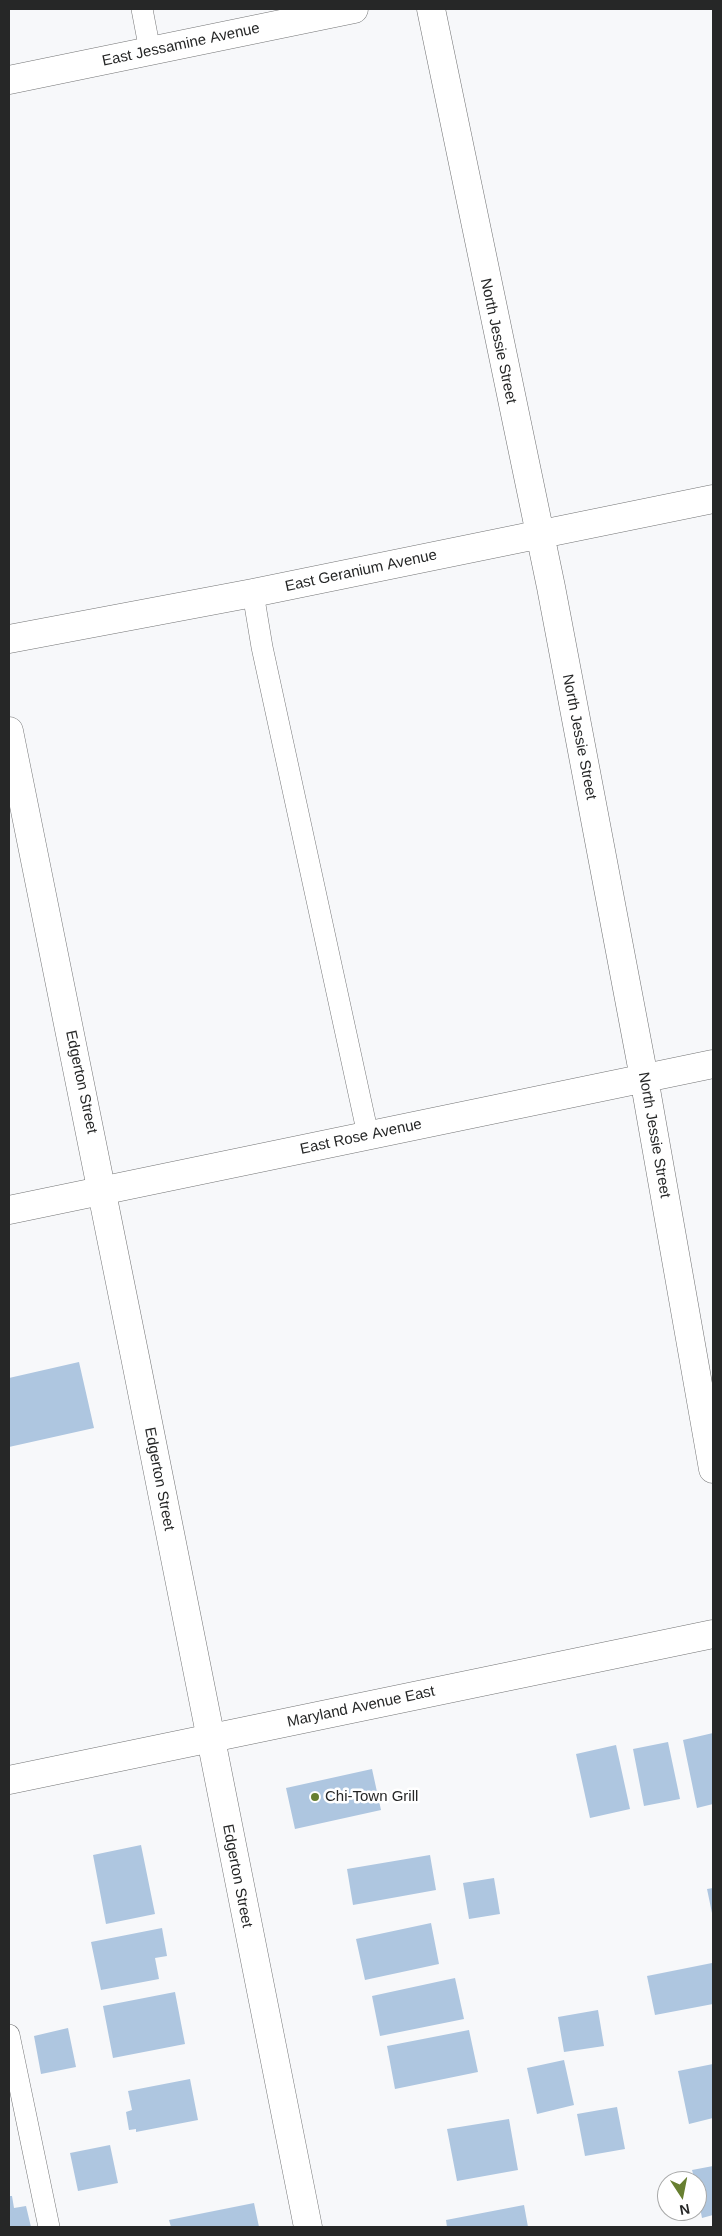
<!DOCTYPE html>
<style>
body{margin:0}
#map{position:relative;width:722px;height:2236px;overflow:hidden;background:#f7f8fa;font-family:Arial,sans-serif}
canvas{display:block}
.frame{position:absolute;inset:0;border:10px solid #262727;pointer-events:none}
.north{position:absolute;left:657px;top:2171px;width:50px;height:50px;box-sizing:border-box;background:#fff;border:1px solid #a8a9a9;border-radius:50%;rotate:169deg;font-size:14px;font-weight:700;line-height:20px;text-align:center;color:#262727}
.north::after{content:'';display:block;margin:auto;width:18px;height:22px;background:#677f31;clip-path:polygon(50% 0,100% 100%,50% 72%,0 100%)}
</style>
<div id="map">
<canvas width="722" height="2236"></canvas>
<div class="frame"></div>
<div class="north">N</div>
</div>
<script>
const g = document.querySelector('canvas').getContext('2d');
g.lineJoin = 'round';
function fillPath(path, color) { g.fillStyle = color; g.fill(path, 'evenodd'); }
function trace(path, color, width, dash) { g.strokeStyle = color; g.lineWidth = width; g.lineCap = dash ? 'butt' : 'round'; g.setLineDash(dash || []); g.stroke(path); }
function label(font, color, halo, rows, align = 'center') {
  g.font = font + ' Arial,sans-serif'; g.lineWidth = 5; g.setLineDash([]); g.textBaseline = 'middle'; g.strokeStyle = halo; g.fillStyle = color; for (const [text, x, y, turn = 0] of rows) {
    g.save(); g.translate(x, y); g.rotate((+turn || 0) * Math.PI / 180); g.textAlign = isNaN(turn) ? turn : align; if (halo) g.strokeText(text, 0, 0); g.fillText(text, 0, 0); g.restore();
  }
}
fillPath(new Path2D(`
 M79,1362L94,1428L9,1447V1378Z
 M713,1733V1804L697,1808L683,1740Z
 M668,1742L680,1799L644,1806L633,1749Z
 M616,1745L630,1809L590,1818L576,1754Z
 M372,1769L381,1810L295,1829L286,1788Z
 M141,1845L155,1914L106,1924L93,1855Z
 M430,1855L436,1890L353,1905L347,1869Z
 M494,1878L500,1914L469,1919L463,1883Z
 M713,1888V1912L712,1913L707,1889Z
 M431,1923L439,1964L365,1980L356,1939Z
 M162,1928L167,1956L155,1958L159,1979L101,1990L91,1942Z
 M712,1963L713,2004L655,2015L647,1976Z
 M455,1978L464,2019L380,2036L372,1996Z
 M175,1992L185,2044L113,2058L103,2006Z
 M598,2010L604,2046L564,2052L558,2017Z
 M68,2028L76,2067L41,2074L34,2036Z
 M469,2030L478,2072L395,2089L387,2046Z
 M564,2060L574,2105L537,2114L527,2068Z
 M713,2064V2118L689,2124L678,2071Z
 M190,2079L198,2120L136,2132V2129L129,2130L126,2112L132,2110L128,2091Z
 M617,2107L625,2149L585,2156L577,2114Z
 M509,2119L518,2170L457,2181L447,2129Z
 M110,2145L118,2183L78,2191L70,2153Z
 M713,2166V2215L702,2218L697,2192V2181H695L692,2170Z
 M9,2196H12L14,2208L26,2206L31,2227H9Z
 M254,2203L259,2227H171L169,2220Z
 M524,2205L528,2227H447L446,2220Z`), '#aec6e0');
const service = new Path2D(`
 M142,9L150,51
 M253,593L262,647L368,1135
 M9,2035L49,2227`);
const minor = new Path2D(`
 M431,9L551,587L644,1078L713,1469
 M9,80L354,9
 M9,639L253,593L713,499
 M9,1210L713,1064`);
const tertiary = new Path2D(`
 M9,731C111,1229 208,1729 308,2227`);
const secondary = new Path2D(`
 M9,1780L713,1634`);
trace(service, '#737475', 22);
trace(minor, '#737475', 29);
trace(tertiary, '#737475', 29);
trace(secondary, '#737475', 29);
trace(service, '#fff', 21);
trace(minor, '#fff', 28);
trace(tertiary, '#fff', 28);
trace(secondary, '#fff', 28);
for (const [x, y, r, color] of [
 [315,1797,5,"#677f31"]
]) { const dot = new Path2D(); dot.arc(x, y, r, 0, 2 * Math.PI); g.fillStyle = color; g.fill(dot); trace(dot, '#fff', 2); }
label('15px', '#262727', '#fff', [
 ["East Jessamine Avenue",181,45,-12],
 ["North Jessie Street",498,341,78],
 ["East Geranium Avenue",361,571,-12],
 ["North Jessie Street",579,737,79],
 ["Edgerton Street",81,1082,78],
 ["North Jessie Street",654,1135,80],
 ["East Rose Avenue",361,1137,-12],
 ["Edgerton Street",159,1479,79],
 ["Maryland Avenue East",361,1707,-12],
 ["Edgerton Street",237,1876,79]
]);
label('15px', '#262727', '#fff', [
 ["Chi-Town Grill",325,1797]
], 'left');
</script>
